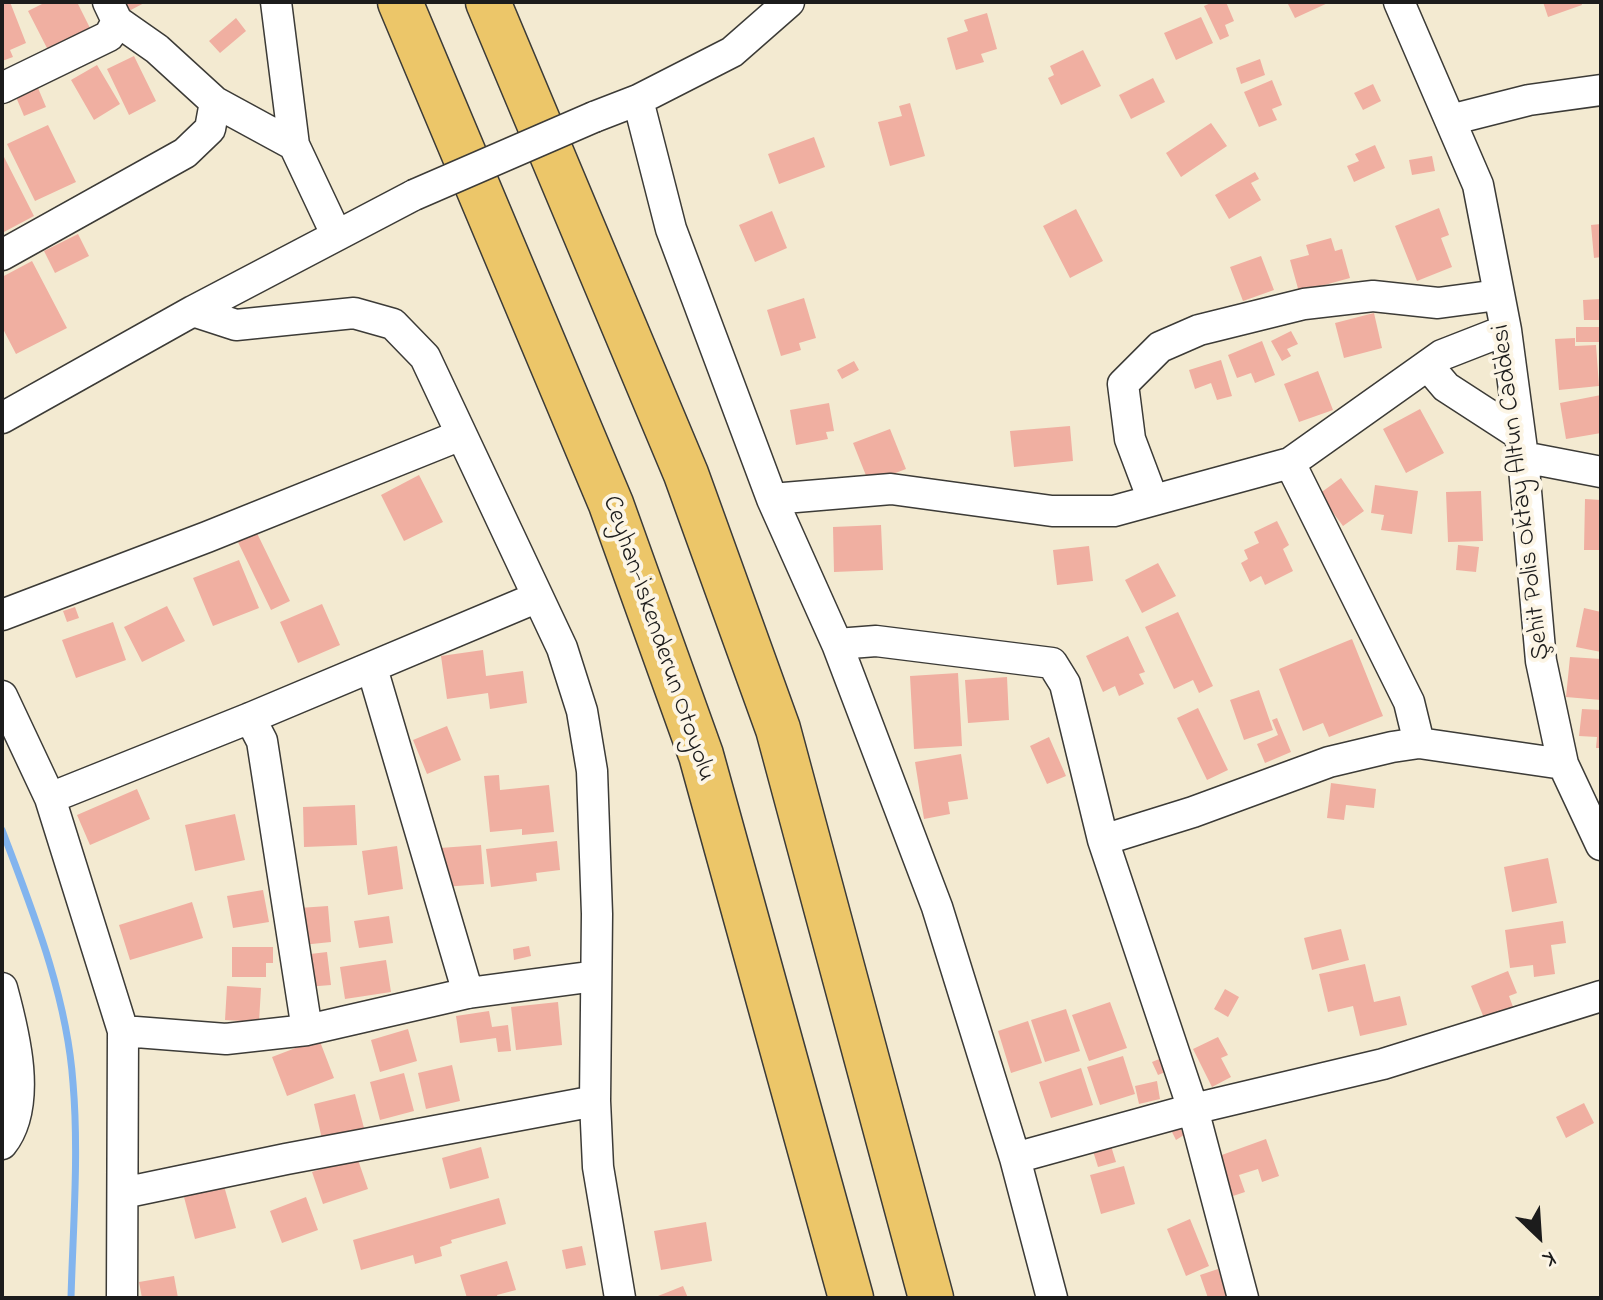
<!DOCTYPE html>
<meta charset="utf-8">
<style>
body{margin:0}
#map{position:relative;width:1603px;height:1300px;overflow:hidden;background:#f3ead1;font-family:"Indie Flower",sans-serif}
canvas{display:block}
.frame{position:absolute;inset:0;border:4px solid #1c1c1c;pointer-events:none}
.north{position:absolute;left:1499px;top:1196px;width:80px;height:80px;-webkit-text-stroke:6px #fcf5e5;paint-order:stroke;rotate:155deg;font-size:22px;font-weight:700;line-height:32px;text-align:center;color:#1c1c1c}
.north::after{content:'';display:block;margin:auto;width:28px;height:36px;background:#1c1c1c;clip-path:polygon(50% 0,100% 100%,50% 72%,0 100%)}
</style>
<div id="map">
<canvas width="1603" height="1300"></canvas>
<div class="frame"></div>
<div class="north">K</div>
</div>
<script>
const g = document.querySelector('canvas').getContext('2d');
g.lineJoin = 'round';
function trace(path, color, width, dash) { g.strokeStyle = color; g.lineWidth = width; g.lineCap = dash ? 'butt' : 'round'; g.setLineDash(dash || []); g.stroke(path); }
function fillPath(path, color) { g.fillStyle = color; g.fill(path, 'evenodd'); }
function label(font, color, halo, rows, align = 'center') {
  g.font = font + ' "Indie Flower",sans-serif'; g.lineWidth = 8; g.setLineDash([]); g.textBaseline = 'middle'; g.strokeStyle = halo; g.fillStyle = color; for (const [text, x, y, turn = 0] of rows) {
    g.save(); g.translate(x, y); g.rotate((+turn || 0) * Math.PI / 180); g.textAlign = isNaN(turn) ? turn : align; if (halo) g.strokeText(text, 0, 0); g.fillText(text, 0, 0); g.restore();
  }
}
trace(new Path2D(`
 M2,830C33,912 67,996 73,1083C79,1154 73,1227 71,1298`), '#82b4ee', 7);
fillPath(new Path2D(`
 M8,2H10L26,43L10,50L13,57L2,61V4Z
 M46,2H77L90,28L48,50L28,11Z
 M125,2H146L129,11Z
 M1213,2H1226L1234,21L1225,25L1229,36L1220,40L1204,6Z
 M1287,2H1330L1295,18Z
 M1543,2H1581L1582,5L1548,17Z
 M987,13L997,49L981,54L984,62L956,70L947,38L968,31L964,20Z
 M1201,17L1213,43L1176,60L1164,33Z
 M236,18L246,31L220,53L209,41Z
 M1083,50L1101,86L1061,105L1048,78L1054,75L1050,66Z
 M134,56L156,101L129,115L107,69Z
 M1260,59L1265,75L1241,84L1236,68Z
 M97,65L120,104L94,120L71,80Z
 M1153,78L1165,102L1131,119L1119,95Z
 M1272,80L1282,105L1272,109L1277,120L1259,127L1244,92Z
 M1373,84L1381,101L1363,110L1354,93Z
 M38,88L46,107L24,116L16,97Z
 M910,103L925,156L890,166L878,122L902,116L899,106Z
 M1211,123L1227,146L1181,177L1166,153Z
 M48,125L76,182L35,201L7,144Z
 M814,137L825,167L779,184L768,154Z
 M1375,145L1385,168L1354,182L1347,166L1359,161L1355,154Z
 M2,153L34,216L2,233Z
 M1432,156L1435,171L1412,175L1409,160Z
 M1255,172L1259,179L1251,183L1261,200L1229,219L1215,195Z
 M1439,208L1449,235L1441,238L1452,267L1417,281L1395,226Z
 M1076,209L1103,261L1070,278L1043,226Z
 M772,211L787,248L755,262L739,225Z
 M1601,224V257L1594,258L1591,225Z
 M78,234L89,256L55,273L44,251Z
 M1331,238L1335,251L1342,249L1350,278L1299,292L1290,260L1309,255L1306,245Z
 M1261,256L1274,290L1243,301L1230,267Z
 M32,261L67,328L16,354L2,327V277Z
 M804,298L816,338L799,343L801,350L781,356L767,310Z
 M1601,299V320H1584L1583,300Z
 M1374,313L1382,348L1344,358L1335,323Z
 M1576,327H1601V342H1576Z
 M1291,331L1298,344L1287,349L1291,356L1282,361L1271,341Z
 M1575,338V346L1596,345L1599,386L1559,390L1555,339Z
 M1262,341L1275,375L1255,383L1251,373L1237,378L1228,355Z
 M1221,360L1232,396L1217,400L1211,383L1195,389L1189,370Z
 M854,361L859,370L842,379L837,370Z
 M1318,371L1333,410L1299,422L1284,384Z
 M1601,395V433L1566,439L1560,403Z
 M829,403L834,431L826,432L828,439L796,445L790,410Z
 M1420,409L1444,453L1406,473L1383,429Z
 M1070,426L1073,461L1014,467L1010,431Z
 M890,429L906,469L869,483L853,443Z
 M419,475L443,522L404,541L381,495Z
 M1341,478L1364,511L1343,526L1319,494Z
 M1375,485L1418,491L1412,534L1381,530L1384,515L1371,513Z
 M1481,491L1483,541L1448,542L1446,492Z
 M1585,499L1601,500V550H1584Z
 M1277,521L1289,545L1283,549L1293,571L1265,585L1261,576L1250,582L1241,563L1248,559L1244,550L1259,543L1254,532Z
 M881,525L883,570L834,572L833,527Z
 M254,527L290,601L271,610L235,536Z
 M1458,545L1479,547L1476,572L1456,570Z
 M1089,546L1093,581L1057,585L1053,550Z
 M239,560L259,608L213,626L193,578Z
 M1158,563L1176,596L1142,613L1125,580Z
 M322,604L340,645L298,663L280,622Z
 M167,606L185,641L142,662L124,627Z
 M75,607L79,618L67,622L63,611Z
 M1584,608L1601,612V652L1576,647Z
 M1178,612L1213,686L1199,693L1193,680L1174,689L1145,627Z
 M113,622L126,660L76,678L62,640Z
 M1128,636L1145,672L1139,674L1144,684L1119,696L1115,686L1103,692L1086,656Z
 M1352,639L1383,716L1329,737L1323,723L1303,731L1279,669Z
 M483,650L486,676L523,671L527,703L490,709L488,693L447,699L441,656Z
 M1570,657L1601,659V700L1566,697Z
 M958,673L962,746L914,749L910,676Z
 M1007,677L1009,720L968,723L965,680Z
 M1259,690L1273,730L1244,740L1230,700Z
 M1198,708L1228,770L1207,780L1177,718Z
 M1582,709L1601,710V748H1596L1597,737L1579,736Z
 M1277,718L1291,752L1265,763L1257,744L1278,735L1272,720Z
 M447,726L461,760L427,774L413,740Z
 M1049,737L1066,776L1047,784L1030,746Z
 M961,754L968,799L948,802L950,814L924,819L915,762Z
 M499,775L500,790L549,785L554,832L522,835V829L490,832L484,776Z
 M1331,783L1376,789L1374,808L1346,805L1344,820L1327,818Z
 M137,789L150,819L90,845L77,815Z
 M355,805L357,845L304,847L303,807Z
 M235,814L245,860L195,871L185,825Z
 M557,841L560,870L536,873L537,881L491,887L486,849Z
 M481,845L484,884L443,887L440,848Z
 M397,846L403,889L368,895L362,851Z
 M1548,858L1557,903L1512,912L1504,867Z
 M263,890L269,922L233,928L227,896Z
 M192,902L203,938L130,960L119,925Z
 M328,906L331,942L302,945L299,908Z
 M389,916L393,943L359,948L354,921Z
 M1563,921L1566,943L1551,945L1555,974L1534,977L1533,965L1510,968L1505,930Z
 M1341,929L1349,960L1312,970L1304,938Z
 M529,946L531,956L514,960L513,949Z
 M232,947H273V963H266V977H232Z
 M327,952L331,985L306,987L302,955Z
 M386,960L391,992L345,999L340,967Z
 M1365,964L1374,1002L1400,996L1407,1025L1360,1036L1353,1006L1328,1012L1319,974Z
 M1508,971L1517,993L1509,996L1513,1007L1484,1018L1471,986Z
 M227,986L261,988L259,1022L225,1020Z
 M1225,989L1239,997L1228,1017L1214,1009Z
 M558,1002L562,1045L516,1050L511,1007Z
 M1110,1002L1127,1048L1089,1061L1072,1015Z
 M1066,1009L1080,1051L1045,1062L1031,1020Z
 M489,1011L492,1027L508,1025L511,1051L498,1052L496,1038L460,1043L456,1016Z
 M1028,1021L1042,1063L1011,1073L998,1031Z
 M408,1029L417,1061L380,1072L371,1040Z
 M1218,1037L1228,1055L1221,1058L1231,1077L1212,1087L1193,1049Z
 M319,1039L334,1078L287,1096L272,1057Z
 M1123,1056L1135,1094L1100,1105L1087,1067Z
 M1164,1057L1170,1070L1158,1075L1152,1062Z
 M452,1065L460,1101L426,1109L418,1073Z
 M1081,1068L1093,1105L1051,1118L1039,1082Z
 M404,1073L414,1111L380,1120L370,1082Z
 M1157,1081L1160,1099L1139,1104L1135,1086Z
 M355,1094L364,1128L322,1139L314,1104Z
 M1584,1103L1594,1123L1566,1138L1556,1117Z
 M1180,1128L1184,1135L1176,1140L1172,1132Z
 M1266,1139L1279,1176L1262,1182L1258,1169L1239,1175L1245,1192L1233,1196L1219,1156Z
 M1111,1146L1116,1162L1098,1167L1093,1151Z
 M481,1147L489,1178L450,1189L442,1158Z
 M357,1157L368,1189L323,1204L312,1172Z
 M1124,1166L1135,1204L1101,1214L1090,1175Z
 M224,1186L236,1228L195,1239L184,1197Z
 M306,1197L318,1230L282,1243L270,1211Z
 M499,1198L506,1224L451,1240L452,1243L440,1247L442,1256L415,1264L413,1255L361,1270L353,1240Z
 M1190,1219L1209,1266L1186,1276L1167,1229Z
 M706,1222L712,1261L661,1270L654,1231Z
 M582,1246L586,1265L566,1269L562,1250Z
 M507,1261L516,1290L497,1295L498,1298H467L460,1275Z
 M1218,1269L1228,1298H1208L1200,1275Z
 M174,1276L178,1298H142L139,1282Z
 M683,1286L688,1298H653Z`), '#f0afa1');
const minor = new Path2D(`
 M108,2L117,21L157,49L215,102L294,145
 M276,2L294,145L336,234
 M1399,2L1478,185L1506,330L1523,457L1541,661L1563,764L1601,845
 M2,88L109,36L117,21
 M638,100L671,229L772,499L837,644L937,907L1015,1158L1052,1298
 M594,117L638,100L732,52L789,2
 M1450,120L1529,100L1601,90
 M2,255L185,153L210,129L215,102
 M193,311L236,325L354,313L393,324L425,357L562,648L582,711L592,771L597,914L595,1101L598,1167L620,1298
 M1429,367L1446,387L1520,435
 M2,418L193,311L414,195
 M1523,457L1601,472
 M1290,463L1409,702L1419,743
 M772,499L891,489L1052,511H1114L1290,463L1442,355L1506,330
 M1153,500L1130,439L1123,384L1160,347L1199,330L1304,304L1373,296L1438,303L1498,295
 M2,615L207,537L461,435
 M837,644L876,641L1052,663L1065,684L1103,840L1193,1109L1243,1298
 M372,668L468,993
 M2,696L50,798L123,1031L122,1298
 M250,718L262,741L307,1030
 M50,798L250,718L538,597
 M1103,840L1193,812L1329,762L1392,747L1419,743L1563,764
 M2,988C14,1032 33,1105 2,1144
 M123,1031L226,1039L307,1030L468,993L596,976
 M1015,1158L1193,1109L1383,1064L1601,996
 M123,1193L286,1159L595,1101`);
const highway = new Path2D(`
 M400,2L611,504L701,755L851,1298
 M488,2L686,474L778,729L931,1298`);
trace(minor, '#3c3b37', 33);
trace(highway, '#3c3b37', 47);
trace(minor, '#fff', 30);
trace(highway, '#ecc669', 44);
const minorBridge = new Path2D(`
 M414,195L594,117`);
trace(minorBridge, '#3c3b37', 33, []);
trace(minorBridge, '#fff', 30);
label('26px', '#1c1c1c', '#fcf5e5', [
 ["Şehit Polis Oktay Altun Caddesi",1523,492,-97],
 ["Ceyhan-İskenderun Otoyolu",657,639,71]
]);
</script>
